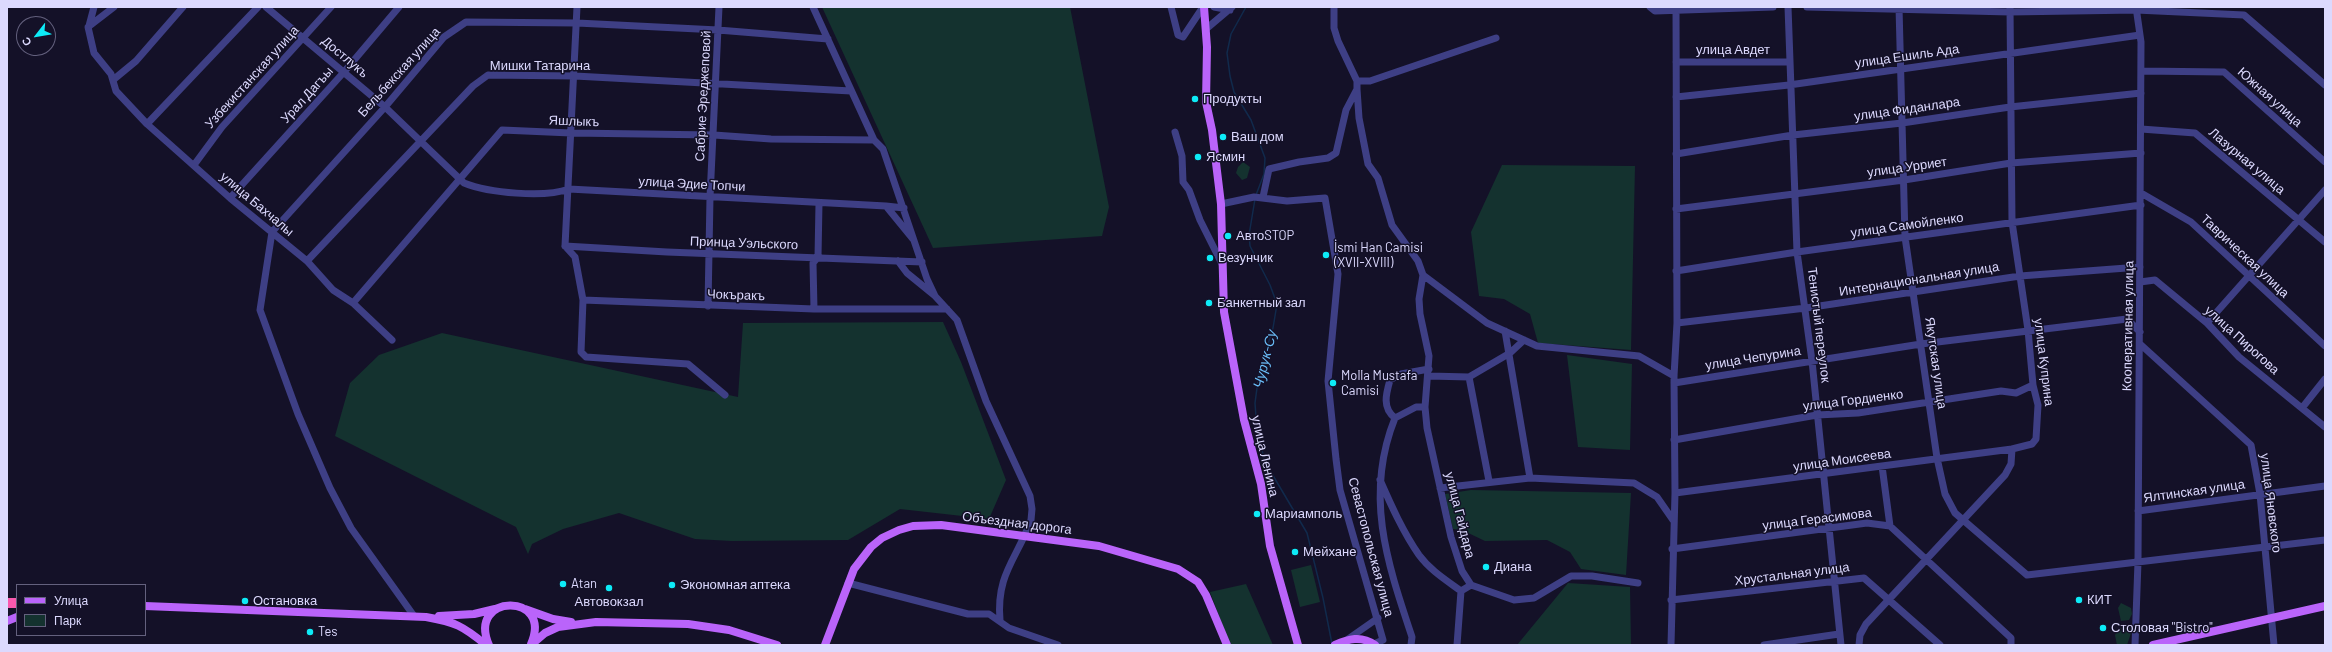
<!DOCTYPE html>
<meta charset="utf-8">
<style>
body{margin:0}
#map{position:relative;width:2332px;height:652px;overflow:hidden;background:#141128;font-family:Barlow,sans-serif}
canvas{display:block}
.frame{position:absolute;inset:0;border:8px solid #dcd9fe;pointer-events:none}
.legend{position:absolute;left:16px;top:584px;width:130px;height:52px;box-sizing:border-box;background:#141128;border:1px solid #64617e;margin:0;padding:5px 7px;list-style:none;font-size:12px;color:#dcd9fe}
.legend li{display:flex;align-items:center;gap:8px;height:20px}
.legend b{width:20px;border:1px solid #64617e}
.north{position:absolute;left:16px;top:16px;width:40px;height:40px;box-sizing:border-box;background:#141128;border:1px solid #64617e;border-radius:50%;rotate:239deg;font-size:11px;font-weight:700;line-height:16px;text-align:center;color:#dcd9fe}
.north::after{content:'';display:block;margin:auto;width:14px;height:18px;background:#0debf7;clip-path:polygon(50% 0,100% 100%,50% 72%,0 100%)}
</style>
<div id="map">
<canvas width="2332" height="652"></canvas>
<div class="frame"></div>
<ul class="legend">
<li><b style="height:5px;background:#ba64fa"></b>Улица</li>
<li><b style="height:11px;background:#14322f"></b>Парк</li>
</ul>
<div class="north">С</div>
</div>
<script>
const g = document.querySelector('canvas').getContext('2d');
g.lineJoin = 'round';
function fillPath(path, color) { g.fillStyle = color; g.fill(path, 'evenodd'); }
function trace(path, color, width, dash) { g.strokeStyle = color; g.lineWidth = width; g.lineCap = dash ? 'butt' : 'round'; g.setLineDash(dash || []); g.stroke(path); }
function label(font, color, halo, rows, align = 'center') {
  g.font = font + ' Barlow,sans-serif'; g.lineWidth = 3; g.setLineDash([]); g.textBaseline = 'middle'; g.strokeStyle = halo; g.fillStyle = color; for (const [text, x, y, turn = 0] of rows) {
    g.save(); g.translate(x, y); g.rotate((+turn || 0) * Math.PI / 180); g.textAlign = isNaN(turn) ? turn : align; if (halo) g.strokeText(text, 0, 0); g.fillText(text, 0, 0); g.restore();
  }
}
fillPath(new Path2D(`
 M822,7H1070L1109,207L1102,236L933,248Z
 M1243,162L1250,167L1247,178L1242,180L1236,173L1238,167Z
 M1502,165L1635,166L1631,350L1538,343L1530,314L1504,299L1479,296L1471,232Z
 M943,322L961,362L1006,480L989,519L900,509L848,540L732,541L695,539L619,513L563,529L532,544L528,554L516,527L335,436L350,383L379,355L442,333L738,397L743,323Z
 M1567,355L1632,364L1630,450L1578,447Z
 M1471,490L1631,493L1626,575L1581,569L1570,552L1547,540L1485,541L1462,530L1453,529L1445,494Z
 M1311,565L1320,602L1300,607L1291,570Z
 M1568,583L1630,587L1631,645H1517Z
 M1246,584L1273,645H1230L1210,592Z
 M2121,603L2131,608L2132,614L2129,620L2121,621L2118,608Z
 M2119,628H2130L2132,630L2127,645H2117L2115,635Z`), '#14322f');
trace(new Path2D(`
 M1246,7L1231,34L1227,53L1230,76L1234,92L1251,120L1265,158L1264,174L1256,195
 M1255,199L1249,235L1250,246L1270,285L1277,304L1273,328L1259,373L1255,403L1257,431L1265,462L1307,533L1323,598L1332,644`), '#112a4c', 1.5);
trace(new Path2D(`
 M114,7L88,27L94,53L111,74L116,91L147,124L230,198L307,261L333,290L353,303L392,340
 M266,7L385,107L464,183C489,193 544,198 569,189L886,206L913,239
 M813,7L874,140L883,149L927,279L935,296L957,320L986,401L1030,496L1032,509L1031,520C1017,559 996,574 1000,620
 M1171,7L1178,35L1183,37L1203,7
 M1214,7L1230,10
 M1650,7L1655,11L1773,7
 M1788,7L1797,252L1812,361L1841,645
 M1807,7L2010,12L2136,10L2244,15L2325,85
 M1899,7L1905,237L1937,458L1945,494L1955,513L2027,575L2325,540
 M89,26L94,7
 M1206,29L1232,7
 M1676,62H1789
 M2141,71L2224,72L2325,162
 M113,80L136,61L183,7
 M1357,81H1370L1496,38
 M1357,89L1359,118L1368,164L1378,178L1392,225L1418,261L1423,275L1419,299L1420,314L1429,356L1425,407L1427,428L1451,537L1462,571L1471,585L1514,600L1534,598L1571,576H1592L1638,583
 M1676,97L1789,85L2140,35
 M147,124L258,7
 M2141,129L2195,133L2325,242
 M1175,132L1182,156L1183,182L1189,190L1200,220L1222,264
 M1676,154L1793,135L1902,123L2010,107L2141,93
 M194,165L222,127L331,7
 M2141,193L2191,222L2325,346
 M1263,197L1269,169L1299,162L1328,158L1336,153L1346,110L1357,89V81L1338,41L1334,28V7
 M230,198L344,72L399,7
 M1221,204L1254,197L1287,201L1325,198L1338,274L1328,381L1336,459L1340,490L1383,640L1374,644
 M886,206L904,208
 M1676,209L1904,180L2011,163L2141,153
 M565,246L575,257L583,300L814,309H947
 M565,246L667,252L922,262
 M565,246L577,7
 M307,261L473,86L488,75L575,76L851,91
 M898,261L907,273L934,295
 M1676,271L1797,252L2141,205
 M1423,275L1487,323L1537,346L1639,356L1674,376
 M2140,282L2155,280L2207,323L2239,357L2325,427
 M583,300L581,352L586,357L688,364L725,395
 M353,303L502,130L571,133L714,135L771,139L874,140
 M708,306L710,197L719,7
 M814,309L813,263L818,257L819,203
 M1677,323L1806,308L2020,276L2140,267
 M2207,323L2325,190
 M1505,331L1530,478
 M2140,344L2251,445L2260,494L2274,645
 M1429,376L1469,377L1510,353L1524,340
 M1469,377L1489,481
 M1674,383L1921,344L2127,319L2140,332
 M1425,407H1416L1395,418C1382,408 1386,394 1390,380L1401,374L1429,369
 M2302,408L2325,379
 M1395,418C1364,495 1387,562 1412,637L1411,645
 M1674,440L1817,415L1858,413L2001,391L2016,393L2033,385
 M1882,466L1890,526
 M1380,480C1391,505 1403,532 1419,555C1430,570 1446,580 1461,591
 M1440,488L1530,478L1634,483L1657,497L1673,520
 M1675,493L2012,449
 M2138,511L2325,486
 M1672,549L1867,523L1890,526L2011,638V645
 M848,583L968,614H989L1009,628L1058,645
 M1671,600L1864,578L1940,645
 M414,616L351,528L330,488L298,414L260,310L272,232L385,107L444,37L466,22L577,23L718,30L828,39
 M1348,639L1378,618
 M1457,645L1461,591L1471,585
 M1671,645L1675,493L1674,376L1677,323L1676,7
 M1764,645L1839,634
 M1859,645L1860,635L1866,624L2005,475L2011,464L2012,449L2032,444L2036,439L2038,405L2033,385L2028,330L2012,222L2010,7
 M2135,645L2138,562L2141,42L2136,7`), '#3e3f85', 7);
trace(new Path2D(`
 M1204,7L1207,47L1206,102L1212,130L1221,204L1224,312L1244,420L1261,484L1270,546L1298,645
 M145,606L426,617C455,622 463,626 486,645
 M525,609L553,619L571,622
 M439,616L474,614L495,609
 M7,621L17,617
 M489,645C466,593 554,592 531,644
 M531,645L545,633L558,627L596,622L688,624L729,630L777,645
 M825,645L854,569L871,547L882,538L899,530L913,526L941,525L1099,546L1178,569L1198,582L1206,595L1227,645
 M1335,645C1348,639 1361,635 1375,645
 M2153,645L2325,606`), '#ba64fa', 8);
trace(new Path2D(`
 M7,603H17`), '#f959ae', 10);
for (const [x, y, r, color] of [
 [1195,99,4,"#0debf7"],
 [1223,137,4,"#0debf7"],
 [1198,157,4,"#0debf7"],
 [1228,236,4,"#0debf7"],
 [1326,255,4,"#0debf7"],
 [1210,258,4,"#0debf7"],
 [1209,303,4,"#0debf7"],
 [1333,383,4,"#0debf7"],
 [1257,514,4,"#0debf7"],
 [1295,552,4,"#0debf7"],
 [1486,567,4,"#0debf7"],
 [563,584,4,"#0debf7"],
 [672,585,4,"#0debf7"],
 [609,588,4,"#0debf7"],
 [2079,600,4,"#0debf7"],
 [245,601,4,"#0debf7"],
 [2103,628,4,"#0debf7"],
 [310,632,4,"#0debf7"]
]) { const dot = new Path2D(); dot.arc(x, y, r, 0, 2 * Math.PI); g.fillStyle = color; g.fill(dot); trace(dot, '#141128', 1.5); }
label('13px', '#dcd9fe', '#141128', [
 ["улица Авдет",1733,50],
 ["улица Ешиль Ада",1907,56,-8],
 ["Достлукъ",345,57,40],
 ["Мишки Татарина",540,66],
 ["Бельбекская улица",399,72,-48],
 ["Узбекистанская улица",252,77,-48],
 ["Урал Дагъы",307,95,-48],
 ["Сабрие Эреджеповой",703,96,-87],
 ["Южная улица",2270,97,42],
 ["улица Фиданлара",1907,109,-8],
 ["Яшлыкъ",574,121,2],
 ["Лазурная улица",2247,161,40],
 ["улица Урриет",1907,167,-8],
 ["улица Эдие Топчи",692,184,3],
 ["улица Бахчалы",257,204,40],
 ["улица Самойленко",1907,225,-8],
 ["Принца Уэльского",744,243,2],
 ["Таврическая улица",2245,256,43],
 ["Интернациональная улица",1919,279,-9],
 ["Чокъракъ",736,295,2],
 ["Тенистый переулок",1819,325,83],
 ["Кооперативная улица",2128,326,-89],
 ["улица Пирогова",2242,340,42],
 ["улица Чепурина",1753,358,-9],
 ["улица Куприна",2044,362,83],
 ["Якутская улица",1936,363,82],
 ["улица Гордиенко",1853,400,-7],
 ["улица Ленина",1265,456,77],
 ["улица Моисеева",1842,460,-8],
 ["Ялтинская улица",2194,491,-8],
 ["улица Яновского",2271,503,83],
 ["улица Гайдара",1460,515,76],
 ["улица Герасимова",1817,519,-7],
 ["Объездная дорога",1017,523,7],
 ["Севастопольская улица",1371,547,75],
 ["Хрустальная улица",1792,574,-7]
]);
label('13px', '#dcd9fe', '#141128', [
 ["Продукты",1203,99],
 ["Ваш дом",1231,137],
 ["Ясмин",1206,157],
 ["АвтоSTOP",1236,236],
 ["İsmi Han Camisi",1334,248],
 ["(XVII-XVIII)",1334,263],
 ["Везунчик",1218,258],
 ["Банкетный зал",1217,303],
 ["Molla Mustafa",1341,376],
 ["Camisi",1341,391],
 ["Мариамполь",1265,514],
 ["Мейхане",1303,552],
 ["Диана",1494,567],
 ["Atan",571,584],
 ["Экономная аптека",680,585],
 ["КИТ",2087,600],
 ["Остановка",253,601],
 ["Автовокзал",609,602,"center"],
 ["Столовая \"Bistro\"",2111,628],
 ["Tes",318,632]
], 'left');
label('italic 14px', '#6bbffa', '#141128', [
 ["Чурук-Су",1265,359,-76]
]);
</script>
